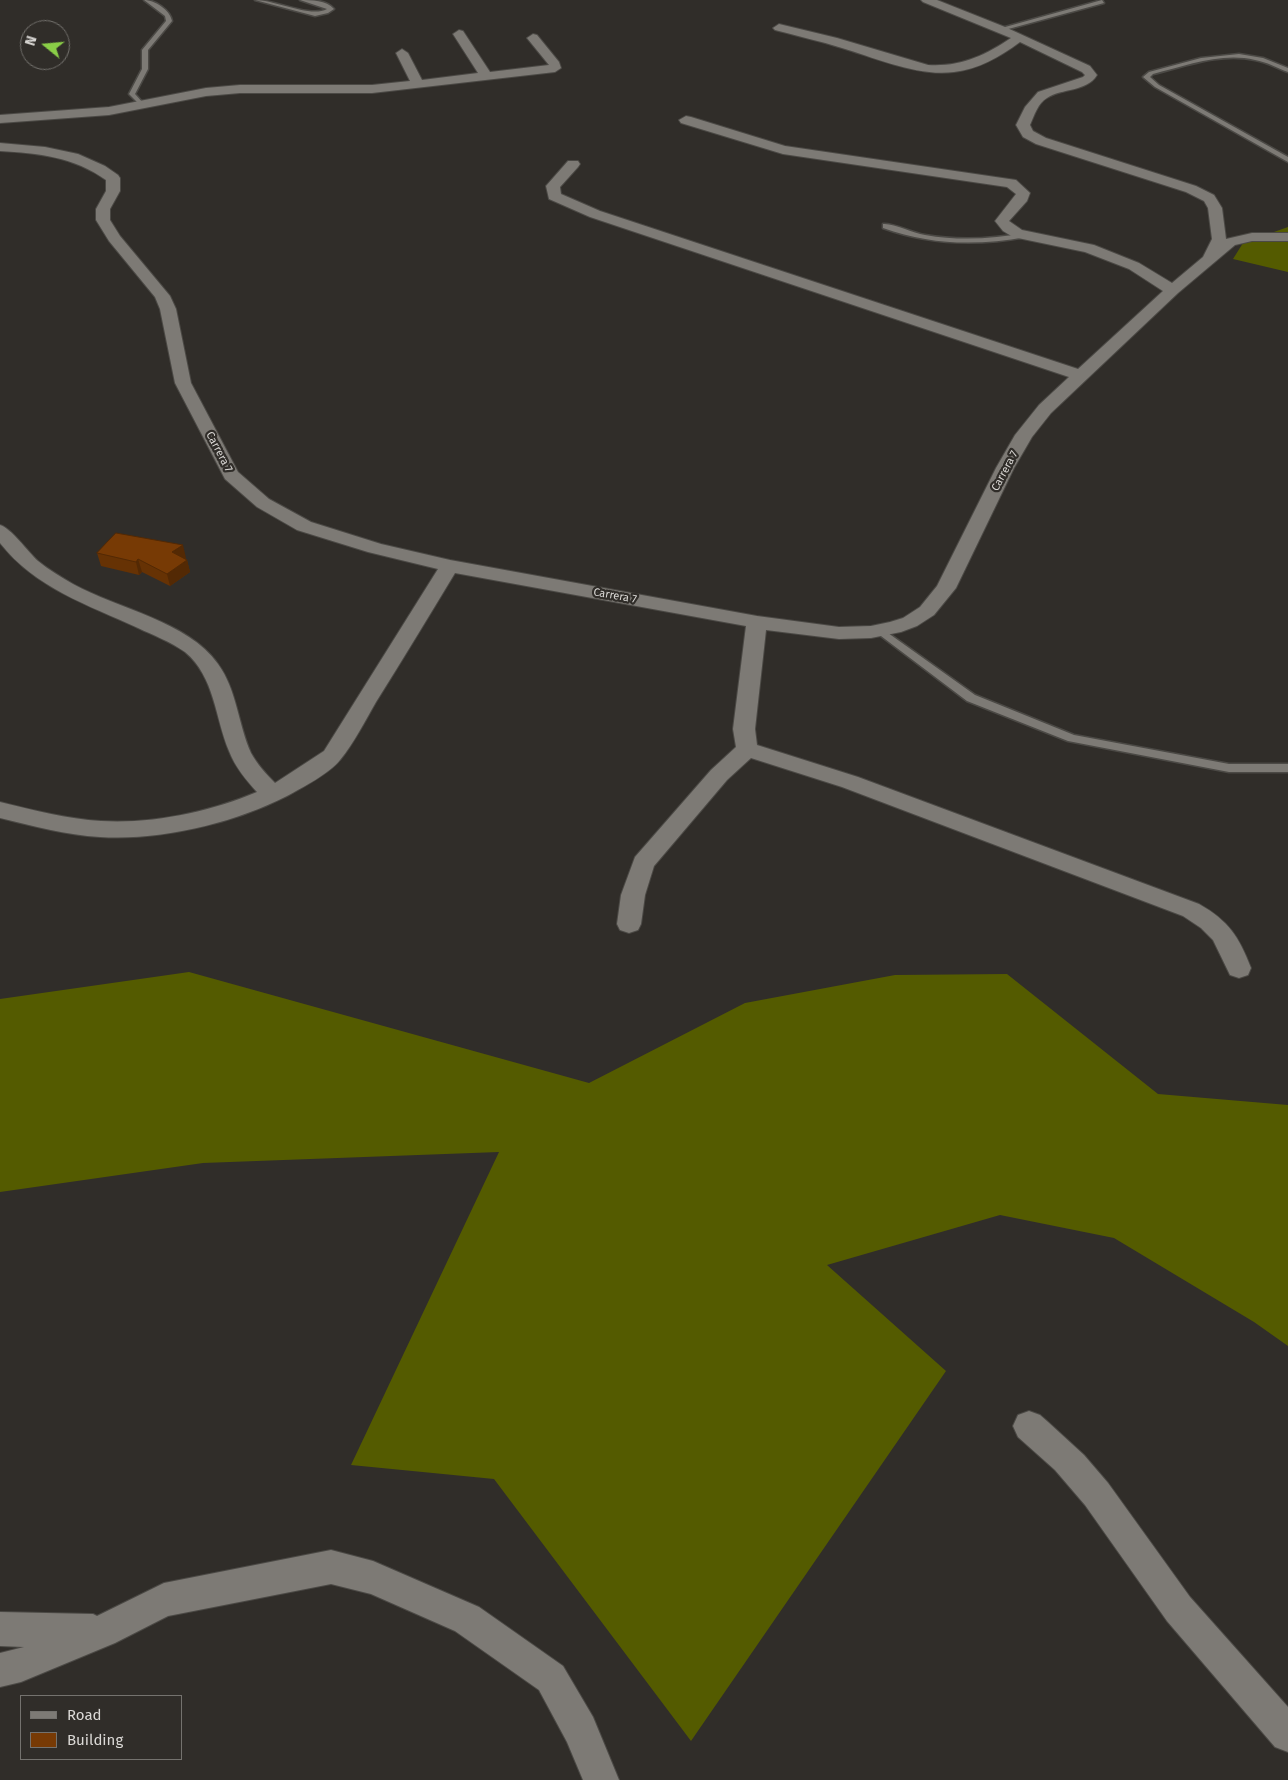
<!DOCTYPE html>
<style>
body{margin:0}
#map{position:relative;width:1288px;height:1780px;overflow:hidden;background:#302d29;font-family:"Fira Sans",sans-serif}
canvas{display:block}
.legend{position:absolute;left:20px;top:1695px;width:162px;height:65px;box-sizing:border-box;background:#302d29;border:1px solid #74726e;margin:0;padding:6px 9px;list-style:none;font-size:15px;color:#dbd9d6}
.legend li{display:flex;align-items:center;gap:10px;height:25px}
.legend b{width:25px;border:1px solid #74726e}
.north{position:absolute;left:20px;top:20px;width:50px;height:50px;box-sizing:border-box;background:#302d29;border:1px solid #74726e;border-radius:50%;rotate:287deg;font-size:14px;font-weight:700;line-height:20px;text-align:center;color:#dbd9d6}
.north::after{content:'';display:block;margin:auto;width:18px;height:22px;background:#8ace47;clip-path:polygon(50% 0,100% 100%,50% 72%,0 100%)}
</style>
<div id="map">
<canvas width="1288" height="1780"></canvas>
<ul class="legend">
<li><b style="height:6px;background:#7d7a75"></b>Road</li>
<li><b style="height:14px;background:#773a05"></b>Building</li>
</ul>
<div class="north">N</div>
</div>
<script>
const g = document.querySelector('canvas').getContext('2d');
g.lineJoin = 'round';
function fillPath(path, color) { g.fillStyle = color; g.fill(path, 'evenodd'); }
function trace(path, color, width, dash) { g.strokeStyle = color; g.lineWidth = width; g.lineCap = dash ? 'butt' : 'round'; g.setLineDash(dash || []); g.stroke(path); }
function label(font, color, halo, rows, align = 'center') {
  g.font = font + ' "Fira Sans",sans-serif'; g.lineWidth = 4.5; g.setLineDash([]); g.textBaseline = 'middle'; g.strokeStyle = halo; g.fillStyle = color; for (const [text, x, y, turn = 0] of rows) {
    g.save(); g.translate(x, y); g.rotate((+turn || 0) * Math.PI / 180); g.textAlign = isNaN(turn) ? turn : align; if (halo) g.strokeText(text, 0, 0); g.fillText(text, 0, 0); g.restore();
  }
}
fillPath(new Path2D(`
 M1288,227V272L1233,259L1243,243Z
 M189,972L589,1083L745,1003L895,975L1007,974L1158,1094L1288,1105V1346L1254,1322L1114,1238L1000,1215L827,1265L946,1371L691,1741L494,1479L351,1465L499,1152L203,1163L0,1192V999Z`), '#545b00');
const service = new Path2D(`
 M144,0C155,0 170,10 172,21L148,50V69L135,94L144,104L141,106L129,94L142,69V50L166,21L165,16Z
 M255,0C276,0 310,18 327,9L300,0C312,0 326,0 334,9L328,13L315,16Z
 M1102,0L1104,3L1001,31L998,29Z
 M1239,54L1263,58L1288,68V72C1277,68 1267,62 1255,60C1221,52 1186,66 1153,74L1150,77L1159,85L1288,157V162L1155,87L1143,77L1149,72L1201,58Z
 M883,224C894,223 912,233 925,235C959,241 992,239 1026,233L1030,235L1026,237C977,246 930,245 883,228Z
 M881,628L975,695L1074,735L1229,764H1288V772H1229L1068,741L967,701L877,633L876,631L877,629Z`);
const minor = new Path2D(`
 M921,0H937L1005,27L1090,66L1097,75C1087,92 1062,88 1047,98C1038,103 1034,116 1030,125L1033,131L1046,138L1196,186L1214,195L1222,208L1226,239L1252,233H1288V241H1252L1235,245L1178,293L1051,413L1032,437L1014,468L956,588L934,615L917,626L901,632L871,638L839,639L766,630L755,729L757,745L858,777L1199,904C1229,921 1239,937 1251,968L1248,975L1239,978L1230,975L1213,940L1201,928L1183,916L842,787L751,758L727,780L654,866L645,895L641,924L638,930L629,933L620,930L617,924L621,895L635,857L711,770L736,747L733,729L746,626L455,573C429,616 403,659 376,702C365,721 354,743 340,760C330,773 302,788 287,796C234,823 161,841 100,837C66,835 33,826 0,818V802C33,810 67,819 101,821C153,824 209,812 257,792C246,780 235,767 229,751C215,718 215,677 185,652C171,642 153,635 138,628C88,605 35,588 0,543V525C11,528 28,552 38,561C49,570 61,577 73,584C118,609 188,621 218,664C237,690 238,724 251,753C257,764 266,774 275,783L324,751L438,569L368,552L297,530L257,507L225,479L175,383L160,309L155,297L109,241L96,220V209L106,191V180C74,157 38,153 0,151V143L45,147L78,154L105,166L118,175L120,178V191L110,209V220L120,236L170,296L176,309L191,383L238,472L269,499L311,522L381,544L450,560L757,616L839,627L871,626L890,622L903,618L920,607L937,586L996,468L1015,435L1039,405L1069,377L590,217L549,199L546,186L568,161H578L580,164L578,167L560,187L561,194L600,211L1078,369L1163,291L1129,269L1085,252L1013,237L1003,231L995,221L1016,194L1007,187L783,154L681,123L679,120L686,116L691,117L785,146L1016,180L1030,193L1027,201L1009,221L1022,230L1094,245L1139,263L1172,283L1203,257L1212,239L1208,208L1204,201L1186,192L1036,144L1023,137L1016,125L1025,107L1038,92L1083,77L1085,75L1082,72L1020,42C1000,57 979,69 954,72C919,77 875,58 842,48C820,41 797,36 775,30L773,28L779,24L837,38L928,65C960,67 984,56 1011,38L923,2Z
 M459,30L463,31L490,72L549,65L527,38L533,34L537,35L559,62L561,68L555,72L372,93H240L206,96L109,115L0,123V115L109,107L206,88L240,85H372L410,81L396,53L402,49L408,53L422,80L478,73L453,34Z
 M1029,1411L1040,1415L1048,1422L1084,1455L1108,1483L1190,1597L1288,1707V1752L1275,1747L1167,1621L1085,1505L1055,1470L1018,1437L1013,1426L1018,1415Z
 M331,1550L373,1561L479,1607L563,1666L593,1717L619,1780H583L567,1742L539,1690L455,1631L371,1594L331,1584L168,1616L115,1643L21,1682L0,1687V1653L24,1647L0,1646V1612L93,1614L97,1616L164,1583Z`);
trace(service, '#4b4945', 3);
trace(minor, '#4b4945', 2);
fillPath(service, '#7d7a75');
fillPath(minor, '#7d7a75');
fillPath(new Path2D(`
 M97,553L186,558L185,559L187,560L190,572L170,586L142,572L139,575L101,566Z`), '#663204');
fillPath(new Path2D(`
 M183,545L186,558L176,564L172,552Z
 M138,559L142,572L139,575L136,562Z
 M187,560L190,572L170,586L167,574Z`), '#532904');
const building = new Path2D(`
 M116,533L183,545L172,552L187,560L167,574L138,559L136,562L97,553Z`);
fillPath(building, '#773a05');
trace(building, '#532904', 1);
label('11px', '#dbd9d6', '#302d29', [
 ["Carrera 7",219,452,62],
 ["Carrera 7",1005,471,-62],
 ["Carrera 7",615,596,10]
]);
</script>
